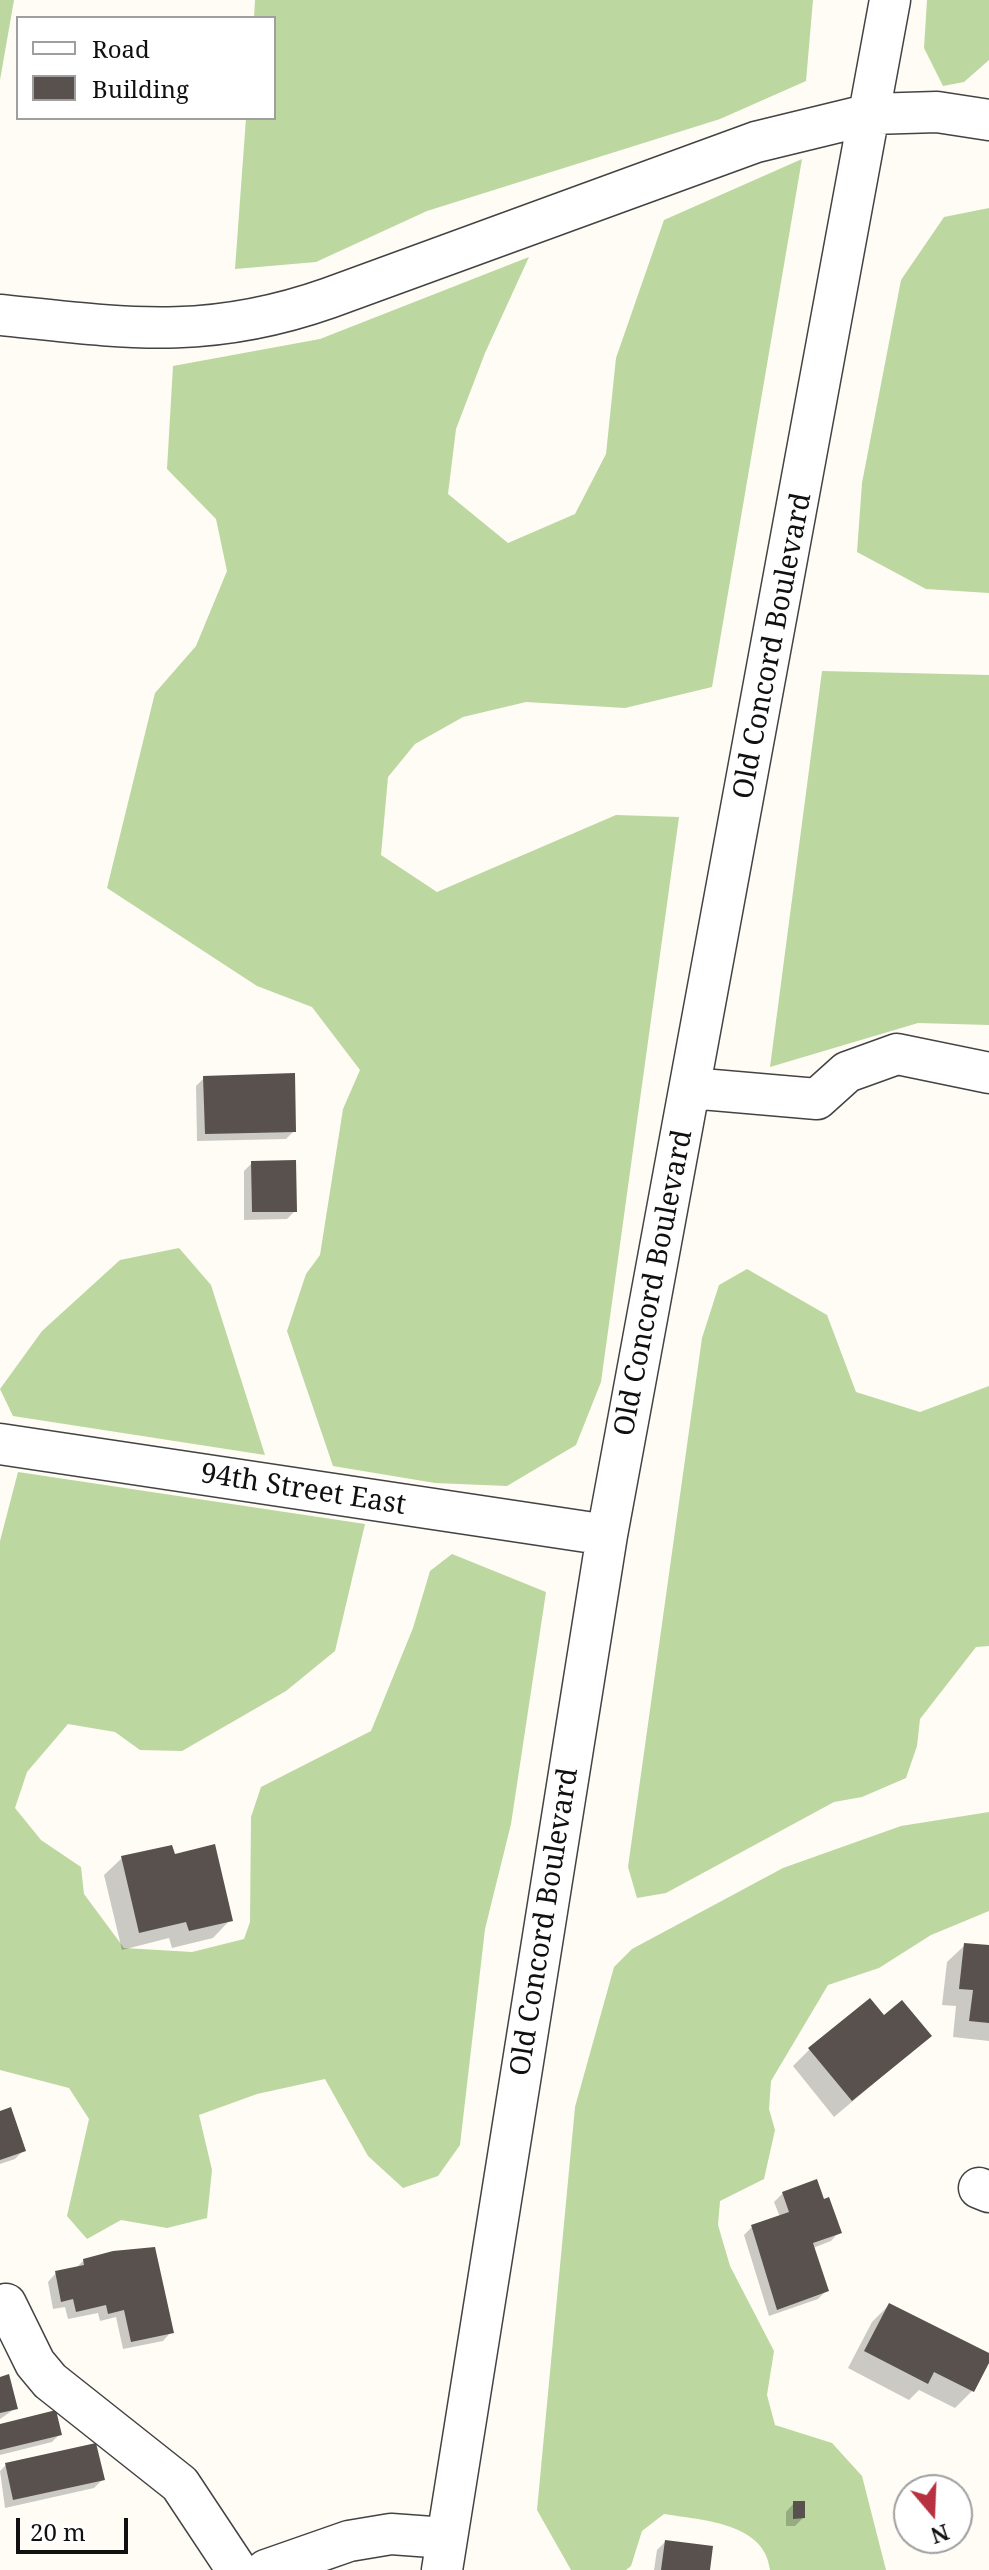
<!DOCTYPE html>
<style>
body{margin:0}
#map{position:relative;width:989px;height:2570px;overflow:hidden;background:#fefcf5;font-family:"Noto Serif",serif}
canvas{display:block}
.legend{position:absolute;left:16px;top:16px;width:260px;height:104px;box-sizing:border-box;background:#fff;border:2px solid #9f9f9f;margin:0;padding:10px 14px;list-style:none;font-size:24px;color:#101010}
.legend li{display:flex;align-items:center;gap:16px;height:40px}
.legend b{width:40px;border:2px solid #9f9f9f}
.north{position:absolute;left:893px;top:2474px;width:80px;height:80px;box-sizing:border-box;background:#fff;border:2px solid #9f9f9f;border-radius:50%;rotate:161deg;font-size:22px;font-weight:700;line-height:32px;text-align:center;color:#101010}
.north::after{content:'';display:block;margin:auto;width:28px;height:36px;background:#b83140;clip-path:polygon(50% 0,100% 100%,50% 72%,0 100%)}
.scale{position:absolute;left:16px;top:2518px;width:112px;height:36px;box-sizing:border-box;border:4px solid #101010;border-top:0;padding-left:10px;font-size:24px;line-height:28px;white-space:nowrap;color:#101010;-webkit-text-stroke:6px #fff;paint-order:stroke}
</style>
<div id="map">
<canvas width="989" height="2570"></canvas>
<ul class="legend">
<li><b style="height:10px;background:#fff"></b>Road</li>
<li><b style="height:22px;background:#58514d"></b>Building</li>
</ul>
<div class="north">N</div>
<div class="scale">20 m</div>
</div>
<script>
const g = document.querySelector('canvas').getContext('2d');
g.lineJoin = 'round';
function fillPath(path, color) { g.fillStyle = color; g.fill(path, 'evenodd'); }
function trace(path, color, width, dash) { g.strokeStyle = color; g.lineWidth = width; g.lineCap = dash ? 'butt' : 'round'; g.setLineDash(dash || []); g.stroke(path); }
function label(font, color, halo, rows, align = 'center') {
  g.font = font + ' "Noto Serif",serif'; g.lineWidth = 8; g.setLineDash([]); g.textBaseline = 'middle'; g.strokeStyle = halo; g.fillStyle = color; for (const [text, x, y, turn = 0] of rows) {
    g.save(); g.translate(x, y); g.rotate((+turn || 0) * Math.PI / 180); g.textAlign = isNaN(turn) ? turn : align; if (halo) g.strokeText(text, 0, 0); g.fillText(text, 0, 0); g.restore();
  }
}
fillPath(new Path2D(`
 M0,0H14L0,80Z
 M255,0H813L806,81L720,119L427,211L316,262L235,269L246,118H274V18H254Z
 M927,0H989V60L964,82L943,86L924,48Z
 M802,159L712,687L625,708L526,702L463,717L415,744L388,777L381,855L437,892L616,815L679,817L601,1382L576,1445L507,1486L435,1483L333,1466L287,1331L306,1274L320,1255L343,1109L360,1070L312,1007L257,986L107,888L155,693L196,646L227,571L216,519L167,469L173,366L320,339L529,257L485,353L456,429L448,494L508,543L575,514L606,454L616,358L664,220Z
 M989,208V593L926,589L857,552L862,483L901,280L944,217Z
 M822,671L989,675V1025L918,1023L770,1067Z
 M179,1248L211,1285L265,1455L13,1416L0,1389L42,1331L120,1260Z
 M747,1269L827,1315L856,1392L920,1412L989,1386V1646L976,1647L920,1719L917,1746L906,1778L862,1797L834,1802L666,1893L637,1898L628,1867L702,1338L719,1285Z
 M18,1472L365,1524L335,1651L286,1691L182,1751L140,1750L115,1732L68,1724L27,1772L15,1808L41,1840L81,1867L84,1894L124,1948L192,1952L244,1939L250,1922L251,1817L261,1787L371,1731L413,1628L430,1571L452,1554L546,1592L511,1824L485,1929L460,2145L438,2176L403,2188L368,2156L325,2079L257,2094L199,2115L212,2170L207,2218L167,2228L121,2220L87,2239L67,2216L89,2119L69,2088L0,2070V1541Z
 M989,1812V1911L931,1935L879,1968L828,1985L771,2081L769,2109L775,2130L764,2179L720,2201L718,2225L730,2266L774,2351L767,2395L775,2425L832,2443L862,2476L886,2570H770C765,2522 700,2520 664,2514L642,2531L631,2566L626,2570H571L537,2510L575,2107L614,1967L632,1949L783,1868L901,1826Z`), '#bcd7a0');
fillPath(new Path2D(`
 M204,1078L294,1131L286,1139L197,1141L196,1086Z
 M252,1163L295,1211L287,1219L244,1220V1171Z
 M173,1856L230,1920L213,1938L172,1948L169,1938L122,1950L104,1875L122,1858Z
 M965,1945L989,1947V2041L953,2037L956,2006L942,2005L947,1962Z
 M884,2018L930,2036L834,2117L793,2066L810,2049Z
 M0,2113L23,2151L15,2159L0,2164Z
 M783,2193L839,2232L831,2241L813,2248L827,2290L818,2299L769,2316L744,2235L752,2227L780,2217L774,2202Z
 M84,2260L171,2332L163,2341L123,2349L116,2317L100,2321L98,2313L68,2319L65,2307L53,2309L48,2282L56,2273L75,2269Z
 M889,2305L989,2356L972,2391L955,2408L919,2390L909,2400L848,2368L872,2322Z
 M0,2379L16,2408L0,2419Z
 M0,2427L60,2434L52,2442L0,2455Z
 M6,2465L103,2479L94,2488L5,2508L0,2471Z
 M794,2503L803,2518L795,2526H786V2512Z
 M665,2542L708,2570H654L657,2550Z`), '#0003');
fillPath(new Path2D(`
 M295,1073L296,1132L205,1134L203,1076Z
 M296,1160L297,1212H252L251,1161Z
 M215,1844L233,1921L189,1931L186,1922L139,1933L121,1856L172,1845L175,1854Z
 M964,1943L989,1945V2023L969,2021L973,1990L959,1989Z
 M870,1998L884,2015L902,2000L932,2036L852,2101L808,2048Z
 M11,2107L26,2151L0,2160V2111Z
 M817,2179L824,2199L829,2197L842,2233L813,2243L829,2291L777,2310L751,2225L789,2212L782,2192Z
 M155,2247L174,2333L131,2342L124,2310L108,2314L106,2305L76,2312L73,2299L61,2302L55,2271L84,2265L83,2259L113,2251Z
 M889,2303L989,2353V2363L974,2392L934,2372L928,2384L864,2351Z
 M9,2374L18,2409L0,2413V2377Z
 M56,2410L62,2435L0,2450V2424Z
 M96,2443L105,2480L13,2500L5,2463Z
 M793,2501H805V2518L793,2519Z
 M665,2540L713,2546L710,2570H661Z`), '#58514d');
const minor = new Path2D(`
 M0,315C125,328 207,341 329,298L756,142L871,114L937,112L989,120
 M690,1088L817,1099L847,1072L897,1054L989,1073
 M0,1444L607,1535
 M979,2188L989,2192
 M6,2304L35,2363L50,2381L180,2484L237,2570
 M266,2570L349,2541L391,2534L446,2538
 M442,2570L607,1535L890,0`);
trace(minor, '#434343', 43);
trace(minor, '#fff', 40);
label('28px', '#101010', '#fff', [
 ["Old Concord Boulevard",773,646,-79],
 ["Old Concord Boulevard",654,1283,-79],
 ["94th Street East",303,1490,9],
 ["Old Concord Boulevard",545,1922,-81]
]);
</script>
